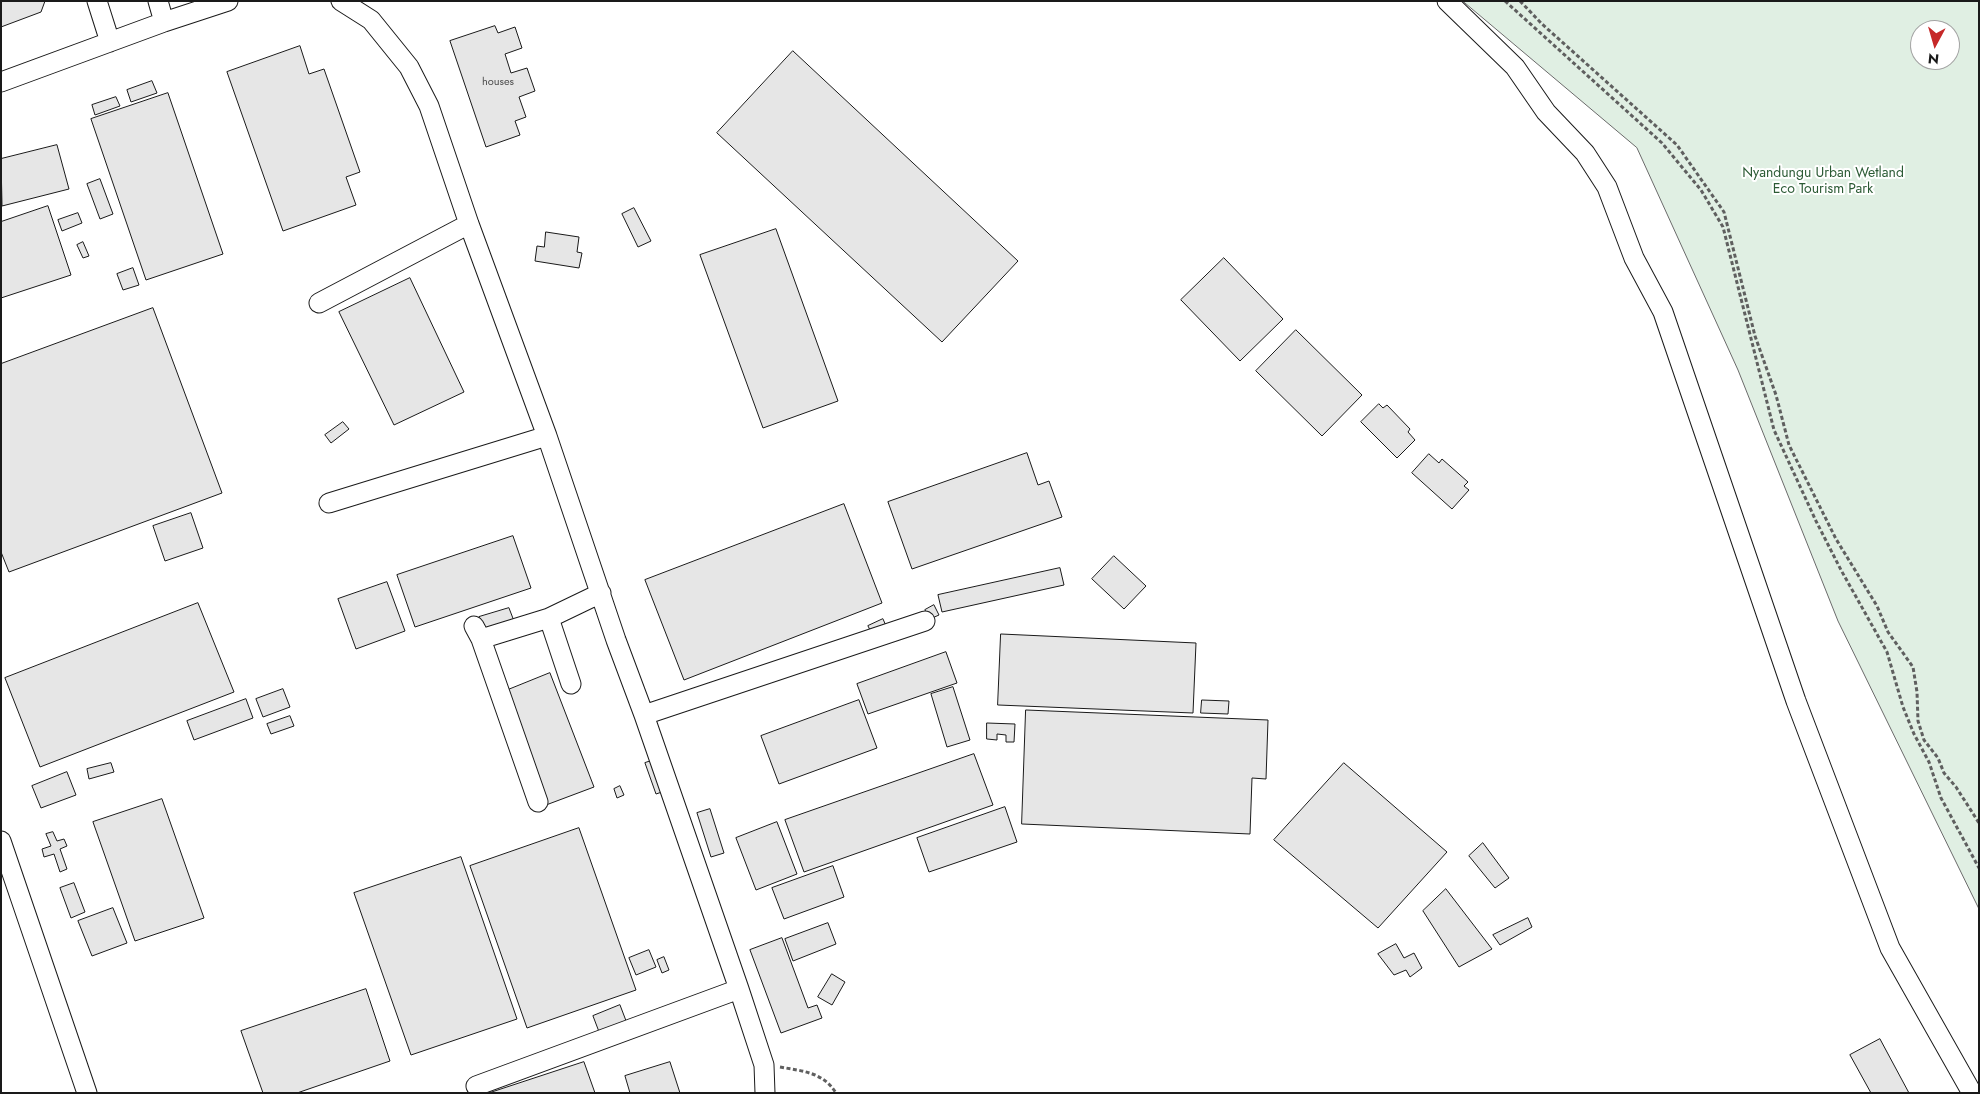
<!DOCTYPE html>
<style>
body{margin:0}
#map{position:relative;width:1980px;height:1094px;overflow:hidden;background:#fff;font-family:Jost,sans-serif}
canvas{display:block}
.frame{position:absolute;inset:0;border:2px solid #1a1a1a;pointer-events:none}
.north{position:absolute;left:1910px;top:20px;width:50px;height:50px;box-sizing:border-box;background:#fff;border:1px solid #a3a3a3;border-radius:50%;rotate:186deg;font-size:14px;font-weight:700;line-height:20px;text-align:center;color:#1a1a1a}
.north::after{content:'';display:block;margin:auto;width:18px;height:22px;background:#c62828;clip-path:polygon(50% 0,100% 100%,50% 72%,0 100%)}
</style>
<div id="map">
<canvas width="1980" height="1094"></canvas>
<div class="frame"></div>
<div class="north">N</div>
</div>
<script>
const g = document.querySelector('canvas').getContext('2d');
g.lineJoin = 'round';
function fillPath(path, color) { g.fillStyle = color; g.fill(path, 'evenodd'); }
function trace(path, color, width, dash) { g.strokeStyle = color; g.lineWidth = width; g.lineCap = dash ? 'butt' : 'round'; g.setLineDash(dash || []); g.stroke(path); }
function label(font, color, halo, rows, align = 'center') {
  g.font = font + ' Jost,sans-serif'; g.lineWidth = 4; g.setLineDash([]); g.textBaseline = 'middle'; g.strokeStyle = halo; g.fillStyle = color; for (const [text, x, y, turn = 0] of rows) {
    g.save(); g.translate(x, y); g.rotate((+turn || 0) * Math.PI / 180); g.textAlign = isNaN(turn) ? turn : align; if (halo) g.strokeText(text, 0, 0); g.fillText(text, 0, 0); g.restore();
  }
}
const green = new Path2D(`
 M1463,1H1979V909L1838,621L1738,370L1637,148ZM1920,30H1950V60H1920Z`);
fillPath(green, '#e0efe3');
trace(green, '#6a6a6a', 1);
const building = new Path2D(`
 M1,1H45L41,12L1,27Z
 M495,26L498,33L515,27L522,48L505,54L511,73L527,68L535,91L519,97L526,117L515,121L520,135L486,147L450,41Z
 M300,46L309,74L324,69L360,172L346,177L356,205L283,231L227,72Z
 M793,51L1018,261L942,342L717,133Z
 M152,81L157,93L131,102L127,90Z
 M168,93L223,254L146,280L91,119Z
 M116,97L120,106L95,115L92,105Z
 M57,145L69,189L2,206L1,159Z
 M100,179L113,214L100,219L87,184Z
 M48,206L71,275L1,298V222Z
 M634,208L651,241L638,247L622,214Z
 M78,213L82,223L62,231L58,220Z
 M776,229L838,401L763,428L700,255Z
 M546,232L579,237L577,252L582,253L579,268L535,261L537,246L544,247Z
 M83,242L89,256L83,258L77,245Z
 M1224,258L1283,319L1240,361L1181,300Z
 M133,268L139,285L123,290L117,274Z
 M410,278L464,392L394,425L339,312Z
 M153,308L222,493L9,572L1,552V364Z
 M1296,330L1362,395L1322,436L1256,371Z
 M1379,404L1383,408L1387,405L1410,429L1408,432L1415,440L1397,458L1361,422Z
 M343,422L349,429L331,443L325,435Z
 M1027,453L1038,485L1049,481L1062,517L912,569L888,502Z
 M1429,454L1439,463L1442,459L1468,482L1464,486L1469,490L1452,509L1412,473Z
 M844,504L882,603L684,680L645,580Z
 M191,513L203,548L165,561L153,526Z
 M513,536L531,588L415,627L397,575Z
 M1114,556L1146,586L1124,609L1092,579Z
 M1060,568L1064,585L942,612L938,595Z
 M387,582L405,631L356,649L338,599Z
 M198,603L234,692L40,767L5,678Z
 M934,605L939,615L930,619L925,610Z
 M509,608L514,621L483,631L479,617Z
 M883,619L887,628L872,634L868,626Z
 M1001,634L1196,643L1193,713L998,705Z
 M946,652L957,683L868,714L857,684Z
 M550,673L594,787L546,805L503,692Z
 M953,687L970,740L947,747L931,694Z
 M283,689L290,707L263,717L256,699Z
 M246,699L253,718L194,740L187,721Z
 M859,700L877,748L779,784L761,736Z
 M1202,700L1229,701L1228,714L1201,713Z
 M1026,710L1268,720L1266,779L1252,778L1250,834L1022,824Z
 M290,716L294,726L271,734L267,724Z
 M987,723L1015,724L1014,742H1006V735L997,734V740L987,739Z
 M974,754L993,805L804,872L785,820Z
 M654,760L665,791L656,794L645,763Z
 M111,763L114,772L89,779L87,769Z
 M1344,763L1447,852L1378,928L1274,840Z
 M67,772L76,795L41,808L32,786Z
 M620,786L624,795L617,798L614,789Z
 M162,799L204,918L135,941L93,822Z
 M1005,807L1017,842L929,872L917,838Z
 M710,809L724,853L711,857L697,813Z
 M777,822L797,874L756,890L736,838Z
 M579,828L636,990L527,1028L470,866Z
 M53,832L57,841L64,839L67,846L60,849L67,869L60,872L54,854L44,857L42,849L51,846L46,834Z
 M1483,843L1509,878L1495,888L1469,856Z
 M461,857L517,1019L411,1055L354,893Z
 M833,866L844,897L784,919L772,888Z
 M74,883L85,912L71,918L60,888Z
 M1446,889L1492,949L1459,967L1423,911Z
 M113,908L127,943L92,956L78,921Z
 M1528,918L1532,927L1500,945L1493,935Z
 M828,923L836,944L793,961L785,939Z
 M782,938L808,1008L817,1005L822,1018L781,1033L750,950Z
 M1396,944L1404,958L1414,953L1422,968L1410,977L1406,970L1394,975L1378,954Z
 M649,950L656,967L636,975L629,958Z
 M664,957L669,970L662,973L657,960Z
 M832,974L845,982L832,1005L818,997Z
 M366,989L390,1061L297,1093H263L241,1031Z
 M620,1005L628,1026L601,1037L593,1016Z
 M1880,1039L1909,1093H1871L1850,1055Z
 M584,1062L595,1093H489Z
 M670,1062L680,1093H630L625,1076Z`);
fillPath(building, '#e6e6e6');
trace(building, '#1a1a1a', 1);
const minor = new Path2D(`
 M97,1L110,42
 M158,1L164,22
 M341,1L371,20L409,67L429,106L469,224L547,436L616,640L644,715L739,989L764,1065L765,1093
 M1447,1L1515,67L1546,112L1585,153L1607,187L1634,258L1663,312L1796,701L1890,948L1972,1093
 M1,82L164,22L228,1
 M319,303L469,224
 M329,503L547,436
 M549,618L571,684
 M474,626L481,639L538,802
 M481,639L549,618L601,593
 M644,715L925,621
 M1,841L87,1093
 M476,1086L739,989`);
trace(minor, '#1a1a1a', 21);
trace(new Path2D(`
 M1505,1L1662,143L1701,190L1723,227L1774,430L1816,521L1841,570L1887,652L1903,707L1914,734L1929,762L1941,798L1979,868
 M1520,1L1542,24L1677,145L1724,212L1755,336L1776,395L1789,445L1836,539L1877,606L1888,632L1913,667L1917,692L1918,721L1924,740L1938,758L1944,773L1956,787L1979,823
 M780,1067C802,1071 823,1072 836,1093`), '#5f5f5f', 3, [4, 2.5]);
trace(minor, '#fff', 19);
label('11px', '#4d4d4d', null, [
 ["houses",498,82]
]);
label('14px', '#2b5a34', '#fff', [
 ["Nyandungu Urban Wetland",1823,174],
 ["Eco Tourism Park",1823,190]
]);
</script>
